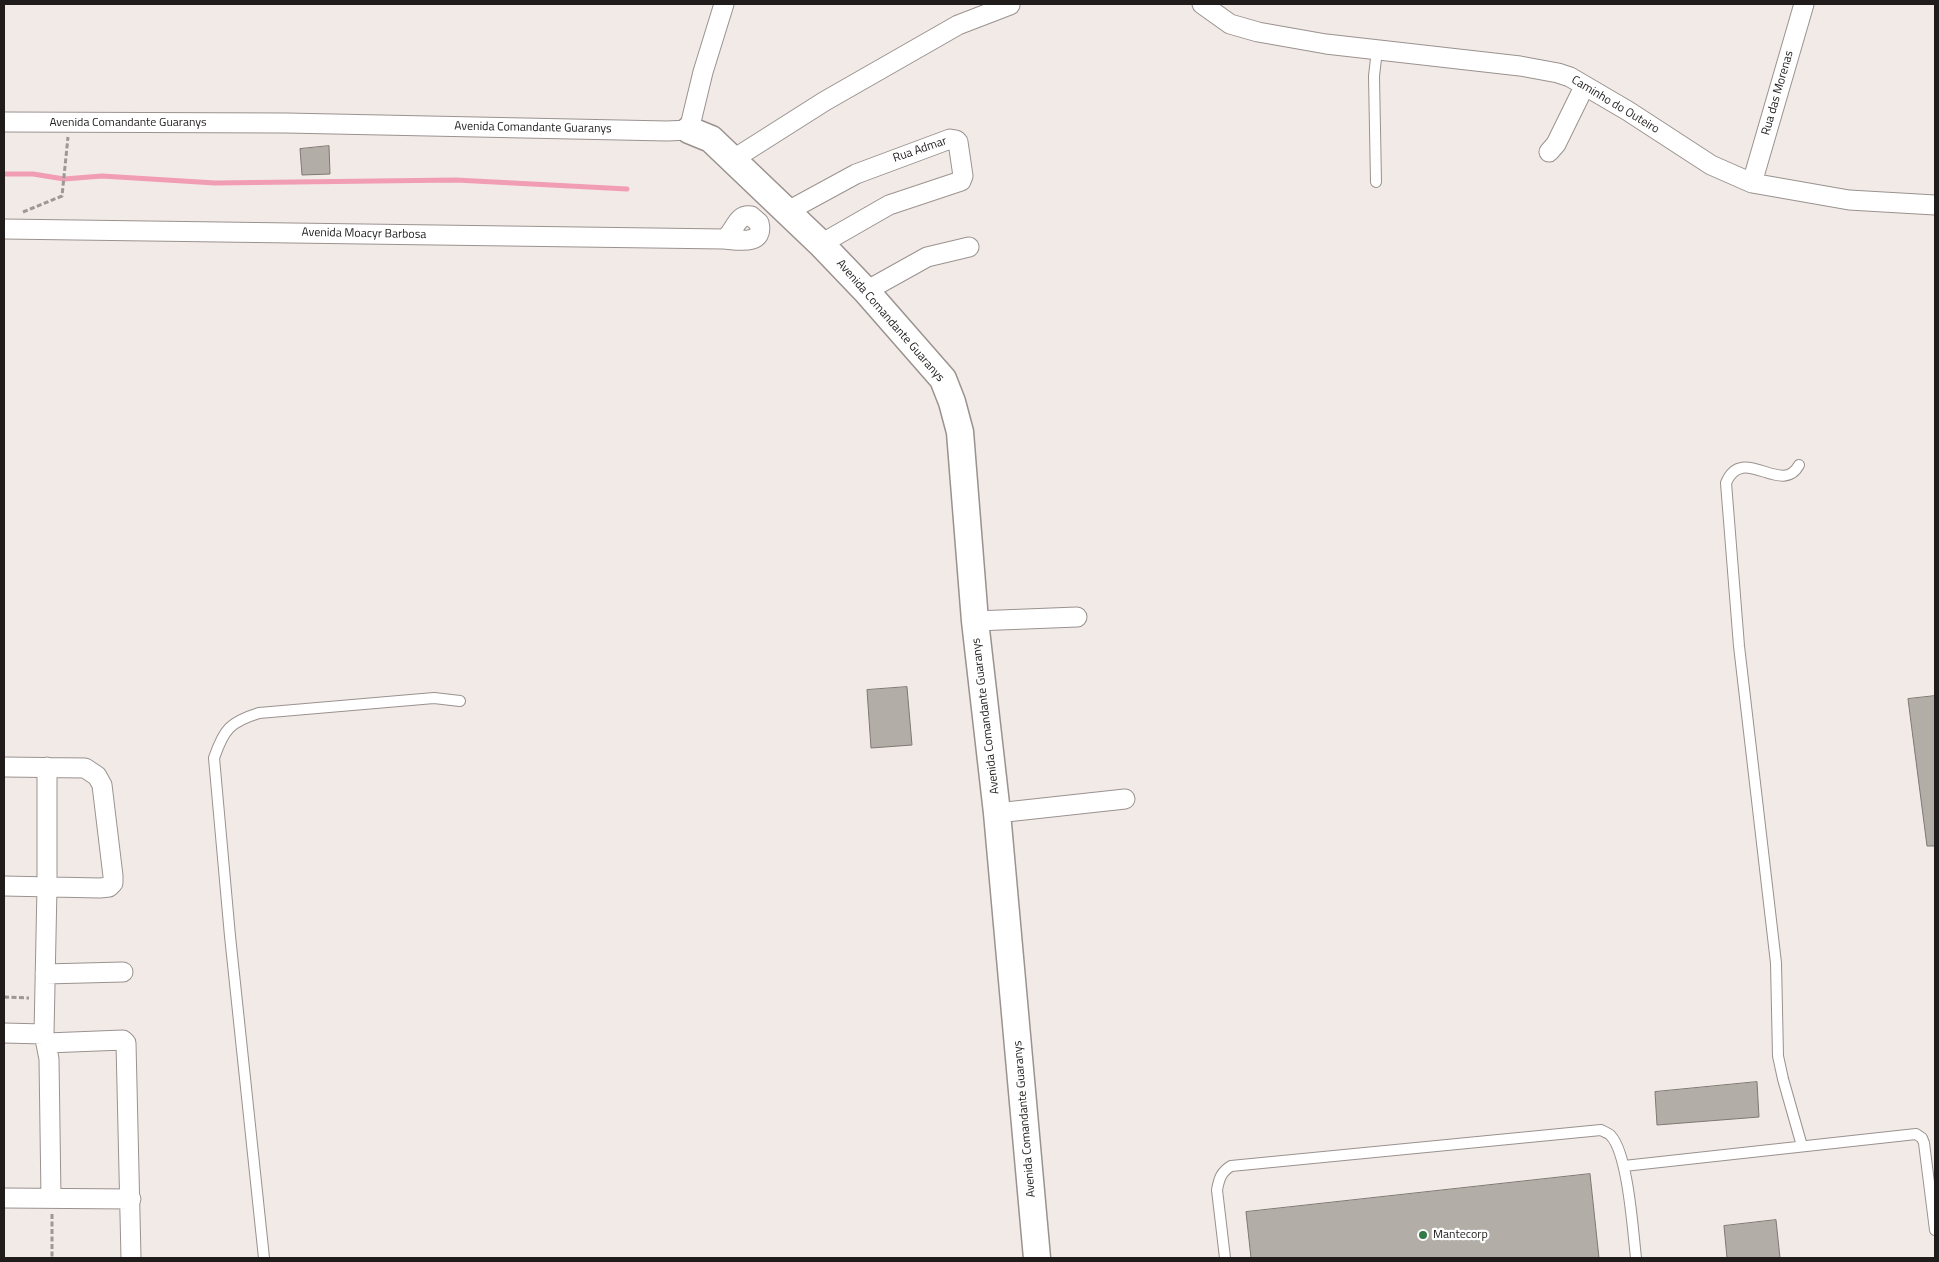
<!DOCTYPE html>
<style>
body{margin:0}
#map{position:relative;width:1939px;height:1262px;overflow:hidden;background:#f2eae6;font-family:"Titillium Web",sans-serif}
canvas{display:block}
.frame{position:absolute;inset:0;border:5px solid #1f1c1b;pointer-events:none}
</style>
<div id="map">
<canvas width="1939" height="1262"></canvas>
<div class="frame"></div>
</div>
<script>
const g = document.querySelector('canvas').getContext('2d');
g.lineJoin = 'round';
function trace(path, color, width, dash) { g.strokeStyle = color; g.lineWidth = width; g.lineCap = dash ? 'butt' : 'round'; g.setLineDash(dash || []); g.stroke(path); }
function fillPath(path, color) { g.fillStyle = color; g.fill(path, 'evenodd'); }
function label(font, color, halo, rows, align = 'center') {
  g.font = font + ' "Titillium Web",sans-serif'; g.lineWidth = 4.5; g.setLineDash([]); g.textBaseline = 'middle'; g.strokeStyle = halo; g.fillStyle = color; for (const [text, x, y, turn = 0] of rows) {
    g.save(); g.translate(x, y); g.rotate((+turn || 0) * Math.PI / 180); g.textAlign = isNaN(turn) ? turn : align; if (halo) g.strokeText(text, 0, 0); g.fillText(text, 0, 0); g.restore();
  }
}
trace(new Path2D(`
 M4,174H33L64,179L102,176L215,183L456,180L627,189`), '#f19db4', 5);
const building = new Path2D(`
 M329,146L330,174L302,175L300,149Z
 M907,687L912,745L871,748L867,690Z
 M1935,696V846H1927L1908,699Z
 M1757,1082L1759,1117L1657,1125L1655,1092Z
 M1590,1174L1599,1258H1251L1246,1212Z
 M1776,1220L1780,1258H1727L1724,1226Z`);
fillPath(building, '#b3ada7');
trace(building, '#7d7873', 1);
const lane = new Path2D(`
 M1376,182L1374,76L1377,50
 M1799,465C1782,497 1742,443 1726,483L1739,646L1776,963L1778,1056L1783,1079L1802,1146
 M1624,1166L1916,1134L1922,1138L1924,1143L1935,1230
 M264,1258L230,936L214,758C224,729 230,722 259,713L434,698L460,701
 M1225,1258L1217,1190C1219,1179 1221,1172 1231,1166L1601,1130C1604,1132 1609,1133 1611,1136C1628,1154 1633,1232 1636,1258`);
const street = new Path2D(`
 M1202,4L1230,24L1258,32L1326,44L1520,66L1558,73L1570,77L1628,111L1711,165L1752,183L1849,200L1935,205
 M4,122L286,123L667,131L689,130L703,72L724,4
 M1549,152L1556,144L1584,87
 M732,160L825,101L958,25L1010,5
 M1752,183L1804,4
 M788,211L856,174L950,139L956,140L958,142L963,176L961,181L889,205L821,244
 M4,229L724,239C737,240 765,246 759,223L751,216C735,214 736,232 724,239
 M866,291L927,257L969,247
 M975,621L1077,617
 M4,767L85,768L97,776L102,785L113,876V883L109,887L100,888L4,886
 M47,767V887L44,1034L49,1059L51,1198
 M997,813L1125,799
 M45,974L123,972
 M4,1033L44,1034
 M47,1043L123,1040L126,1043L131,1258
 M4,1198L131,1199`);
const secondary = new Path2D(`
 M689,130L711,139L821,244L866,291L943,379L952,402L960,432L975,621L997,813L1037,1258`);
trace(lane, '#9a928f', 12);
trace(street, '#9a928f', 21);
trace(secondary, '#9a928f', 29);
trace(new Path2D(`
 M23,212L62,196L68,137
 M4,997L29,998
 M52,1214V1258`), '#9d9795', 3, [5, 2.5]);
trace(lane, '#fff', 10);
trace(street, '#fff', 19);
trace(secondary, '#fff', 26);
for (const [x, y, r, color] of [
 [1423,1235,5,"#327a47"]
]) { const dot = new Path2D(); dot.arc(x, y, r, 0, 2 * Math.PI); g.fillStyle = color; g.fill(dot); trace(dot, '#fff', 2); }
label('12px', '#1f1c1b', '#fff', [
 ["Rua das Morenas",1778,93,-74],
 ["Caminho do Outeiro",1615,105,31],
 ["Avenida Comandante Guaranys",128,123],
 ["Avenida Comandante Guaranys",533,128,1],
 ["Rua Admar",920,150,-19],
 ["Avenida Moacyr Barbosa",364,234,1],
 ["Avenida Comandante Guaranys",890,321,49],
 ["Avenida Comandante Guaranys",986,716,-97],
 ["Avenida Comandante Guaranys",1025,1119,-95]
]);
label('12px', '#1f1c1b', '#fff', [
 ["Mantecorp",1433,1235]
], 'left');
</script>
